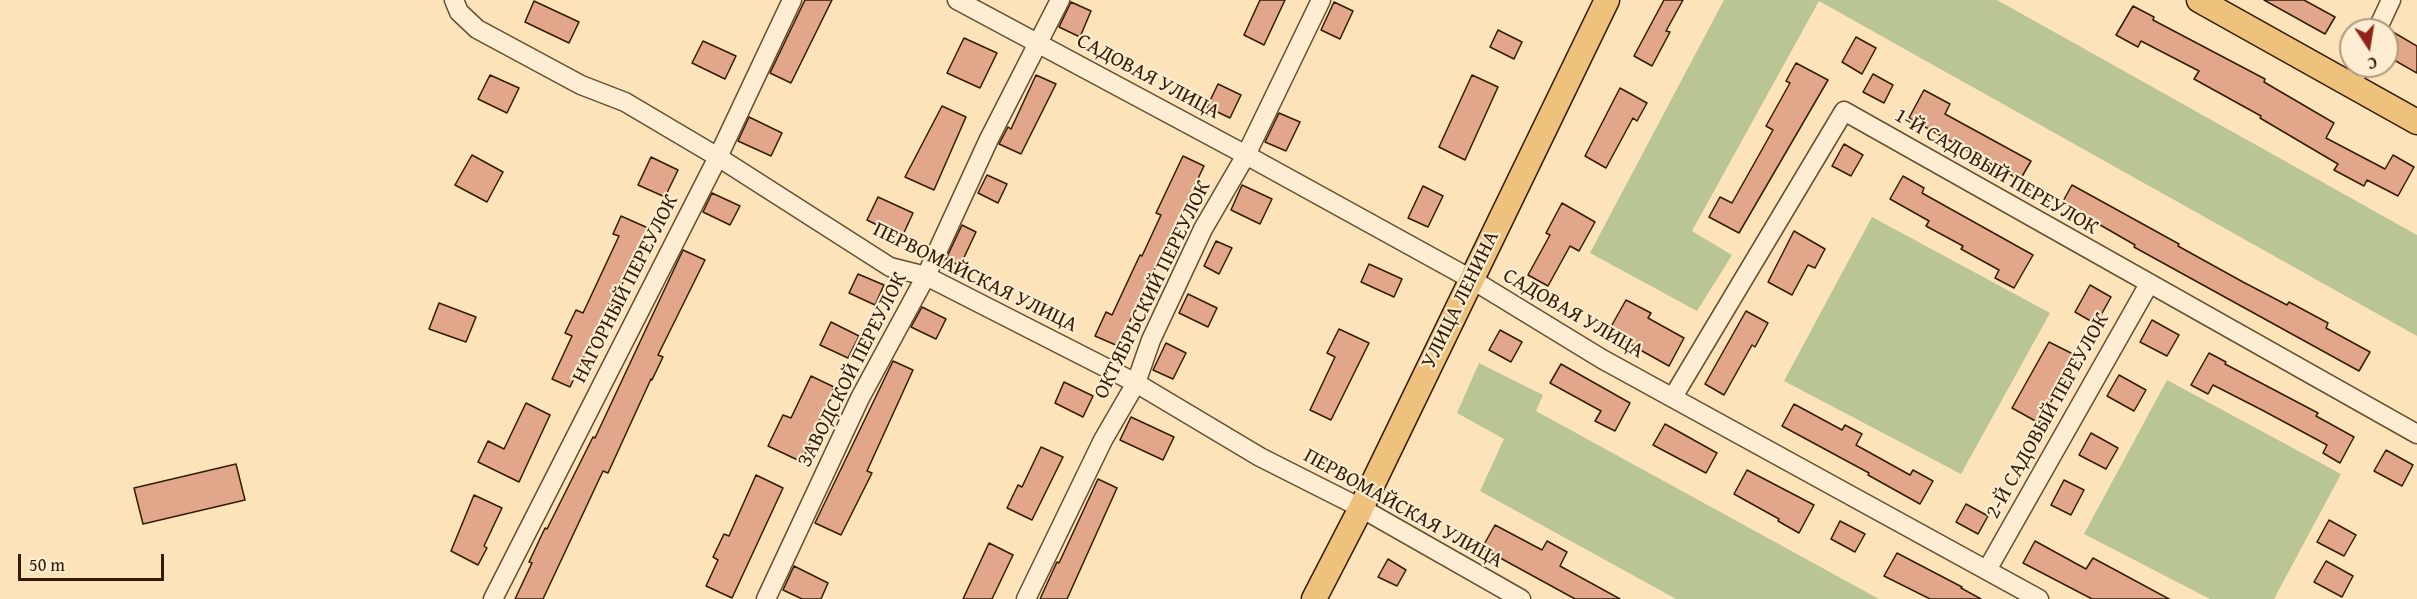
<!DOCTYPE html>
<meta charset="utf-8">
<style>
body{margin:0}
#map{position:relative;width:2417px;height:599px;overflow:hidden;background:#fde3b9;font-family:"Gentium Book Plus",serif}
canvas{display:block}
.north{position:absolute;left:2339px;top:18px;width:60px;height:60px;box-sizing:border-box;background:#feedd2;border:2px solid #ad997f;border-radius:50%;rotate:168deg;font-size:16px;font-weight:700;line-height:24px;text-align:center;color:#331c03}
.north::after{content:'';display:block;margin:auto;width:21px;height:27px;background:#8f2418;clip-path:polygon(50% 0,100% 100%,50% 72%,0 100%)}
.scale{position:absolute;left:18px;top:554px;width:146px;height:27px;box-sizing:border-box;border:3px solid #331c03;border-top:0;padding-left:8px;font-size:18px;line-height:21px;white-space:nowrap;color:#331c03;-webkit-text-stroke:4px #feedd2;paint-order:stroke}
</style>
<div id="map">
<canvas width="2417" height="599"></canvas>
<div class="north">С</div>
<div class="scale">50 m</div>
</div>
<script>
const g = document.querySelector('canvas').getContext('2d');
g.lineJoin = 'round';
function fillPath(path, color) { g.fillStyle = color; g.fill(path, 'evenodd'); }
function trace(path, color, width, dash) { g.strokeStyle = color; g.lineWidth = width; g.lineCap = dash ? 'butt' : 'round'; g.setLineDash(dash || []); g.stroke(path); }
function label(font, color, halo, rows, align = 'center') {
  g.font = font + ' "Gentium Book Plus",serif'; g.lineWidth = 4.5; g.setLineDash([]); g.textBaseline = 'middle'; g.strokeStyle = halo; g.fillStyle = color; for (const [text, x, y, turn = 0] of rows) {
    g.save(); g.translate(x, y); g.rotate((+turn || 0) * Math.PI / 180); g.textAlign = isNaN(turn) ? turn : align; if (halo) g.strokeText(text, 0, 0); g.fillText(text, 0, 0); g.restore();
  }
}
fillPath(new Path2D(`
 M1724,0H1997L2417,235V336L1819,1L1692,231L1732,255L1697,311L1590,253Z
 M1872,217L2050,313L1961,474L1784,381Z
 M1479,363L1543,395L1536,411L1879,599H1676L1480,491L1504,439L1457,413Z
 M2167,380L2341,474L2274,599H2210L2084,534Z`), '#b9c594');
const building = new Path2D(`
 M805,0H832L791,83L770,73Z
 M1260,0H1285L1264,45L1244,35Z
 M1664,0H1683L1666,31L1670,32L1652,66L1634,56Z
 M2264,0H2304L2335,17L2325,34Z
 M534,1L579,22L569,43L525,22Z
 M1071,2L1091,11L1080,37L1059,27Z
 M1334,2L1353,11L1340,39L1321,30Z
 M2133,6L2154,17L2153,20L2265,79L2264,82L2334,123L2326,138L2385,169L2393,155L2414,167L2398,196L2367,180L2364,186L2334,170L2338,164L2260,118L2261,116L2194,79L2199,71L2141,41L2138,47L2116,35Z
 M1498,30L1522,42L1514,59L1490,47Z
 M2393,32L2417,46V73L2387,56V42Z
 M1856,37L1876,48L1862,74L1842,62Z
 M964,38L997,53L980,88L947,73Z
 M703,41L736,56L725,79L692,63Z
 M1796,63L1828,80L1739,233L1709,217L1720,197L1732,203L1773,130L1766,126L1790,83L1786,81Z
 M1873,74L1893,85L1884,103L1863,92Z
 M490,75L519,88L507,113L478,99Z
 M1036,75L1056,84L1021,154L999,144L1008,127L1011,129Z
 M1472,75L1498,87L1465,160L1439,147Z
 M1218,84L1241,95L1230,118L1207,107Z
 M1620,88L1647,103L1637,121L1633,118L1606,168L1585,156Z
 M1924,90L1950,104L1945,114L2031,161L2020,180L1909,118Z
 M942,106L966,117L934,190L905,177Z
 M1279,113L1300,122L1286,151L1265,142Z
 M749,117L782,133L771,156L738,141Z
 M1844,144L1863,155L1851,176L1832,166Z
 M472,155L503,172L487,202L455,185Z
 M1183,156L1204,166L1118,346L1095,336L1106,312L1112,315L1140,255L1142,256L1161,215L1156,213Z
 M651,157L678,170L665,197L638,185Z
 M987,175L1007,184L998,203L978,193Z
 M1903,176L1924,188L1922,193L2033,255L2014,288L1995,278L1999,270L1961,249L1963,246L1926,226L1929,221L1890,199Z
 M1242,185L1272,199L1260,224L1231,210Z
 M2072,185L2179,244L2178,246L2243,282L2287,305L2289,302L2328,323L2326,328L2370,352L2359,371L2134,247L2135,245L2062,203Z
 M1423,186L1443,196L1428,227L1408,218Z
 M712,193L740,206L730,225L703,212Z
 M878,197L913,213L902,237L867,220Z
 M1562,203L1595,222L1579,251L1570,246L1548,286L1528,275L1550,235L1546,233Z
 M621,216L648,228L612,306L609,304L570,387L552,379L572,336L565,333L576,310L583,313L619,236L613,234Z
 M962,225L976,232L960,266L946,259Z
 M1794,231L1825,249L1815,268L1808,265L1792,295L1768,282Z
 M1216,241L1232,248L1219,274L1204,266Z
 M683,250L705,260L658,355L663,357L652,380L651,379L608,473L603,471L543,599H515L532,563L529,562L545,528L547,529L593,437L595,438Z
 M1369,264L1402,279L1394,297L1361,282Z
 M858,274L884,285L875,305L849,293Z
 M2090,285L2111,297L2096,324L2075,312Z
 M1188,294L1217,308L1208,327L1179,313Z
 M1626,300L1651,313L1648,318L1684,338L1669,366L1608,332Z
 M439,303L476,317L466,342L429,329Z
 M922,307L946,319L936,339L911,327Z
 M1746,311L1768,323L1755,347L1752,345L1724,395L1705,384Z
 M2152,320L2179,335L2167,356L2140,342Z
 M831,322L859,336L848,358L820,345Z
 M1339,329L1369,343L1331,420L1310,410L1335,357L1327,353Z
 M1500,330L1522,342L1511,362L1489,350Z
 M2049,342L2077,356L2039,423L2012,408Z
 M1166,343L1186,353L1173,379L1153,370Z
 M2209,353L2226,362L2225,364L2318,413L2316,416L2354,437L2340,463L2323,453L2327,445L2262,410L2213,385L2208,394L2191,385Z
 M893,361L913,370L867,471L872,473L841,535L815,523Z
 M1561,364L1630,403L1615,431L1595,421L1601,411L1550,383Z
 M2119,375L2146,390L2134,411L2107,396Z
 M811,376L834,387L802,462L768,446L783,415L791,418Z
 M1064,382L1093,396L1083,417L1055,403Z
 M526,403L550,415L519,482L478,462L488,441L504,449Z
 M1794,404L1842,430L1845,425L1862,434L1856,445L1910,475L1913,470L1933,481L1920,504L1868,475L1869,473L1782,426Z
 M1131,417L1174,437L1163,460L1120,440Z
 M1665,424L1717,453L1706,473L1653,445Z
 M2091,433L2118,448L2106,469L2079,455Z
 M1041,447L1063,457L1032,520L1007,508L1018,485L1022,487Z
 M2386,450L2413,465L2402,486L2374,471Z
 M236,464L245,500L143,524L134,488Z
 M1747,470L1814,505L1799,533L1778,521L1779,519L1734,494Z
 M756,475L783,488L732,598L706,586L718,560L713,557L724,534L729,536Z
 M1098,479L1117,488L1067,599H1040L1057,562L1059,563Z
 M2064,480L2084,490L2071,515L2051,505Z
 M474,495L502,508L484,546L487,548L478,565L451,551Z
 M1966,504L1988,516L1978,534L1956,522Z
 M2329,520L2356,535L2344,556L2317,542Z
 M1840,521L1865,534L1855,552L1831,539Z
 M1495,525L1542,550L1547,541L1567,552L1560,566L1620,599H1575L1482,548Z
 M2035,541L2086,569L2093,558L2169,599H2092L2023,563Z
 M989,543L1013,555L992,599H963Z
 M1897,553L1962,587L1961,588L1981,599H1930L1884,576Z
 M1388,559L1406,570L1397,586L1378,577Z
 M2326,561L2353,576L2342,597L2314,582Z
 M794,566L828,583L821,599H802L783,590Z`);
fillPath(building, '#e2a78a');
trace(building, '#331c03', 1.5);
const minor = new Path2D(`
 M454,0L459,12L477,29L581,85L625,102L718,157L890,267L926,276L1136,383L1260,457L1361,508L1521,599
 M957,0L1246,155L1471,279L1602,359L2039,599
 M2377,30L2391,0
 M2351,85L2360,66
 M1673,397L1844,111L2417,434
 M1987,570L2149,284
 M493,599L718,157L792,0
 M766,599L860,398L926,276L989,139L1060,0
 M1026,599L1103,440L1136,383L1151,340L1203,229L1246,155L1321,0`);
const major = new Path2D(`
 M2199,0L2417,122
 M1314,599L1361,508L1607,0`);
trace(minor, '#664e30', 21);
trace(major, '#331c03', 27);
trace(minor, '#feedd2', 18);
trace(major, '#eec27c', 24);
label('21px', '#331c03', '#feedd2', [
 ["САДОВАЯ УЛИЦА",1148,77,28],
 ["1-Й САДОВЫЙ ПЕРЕУЛОК",1996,172,30],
 ["ПЕРВОМАЙСКАЯ УЛИЦА",975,278,26],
 ["НАГОРНЫЙ ПЕРЕУЛОК",626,289,-63],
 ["ОКТЯБРЬСКИЙ ПЕРЕУЛОК",1153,290,-64],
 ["УЛИЦА ЛЕНИНА",1461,300,-64],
 ["САДОВАЯ УЛИЦА",1573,314,30],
 ["ЗАВОДСКОЙ ПЕРЕУЛОК",853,370,-63],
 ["2-Й САДОВЫЙ ПЕРЕУЛОК",2048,416,-61],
 ["ПЕРВОМАЙСКАЯ УЛИЦА",1403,509,29]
]);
</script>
